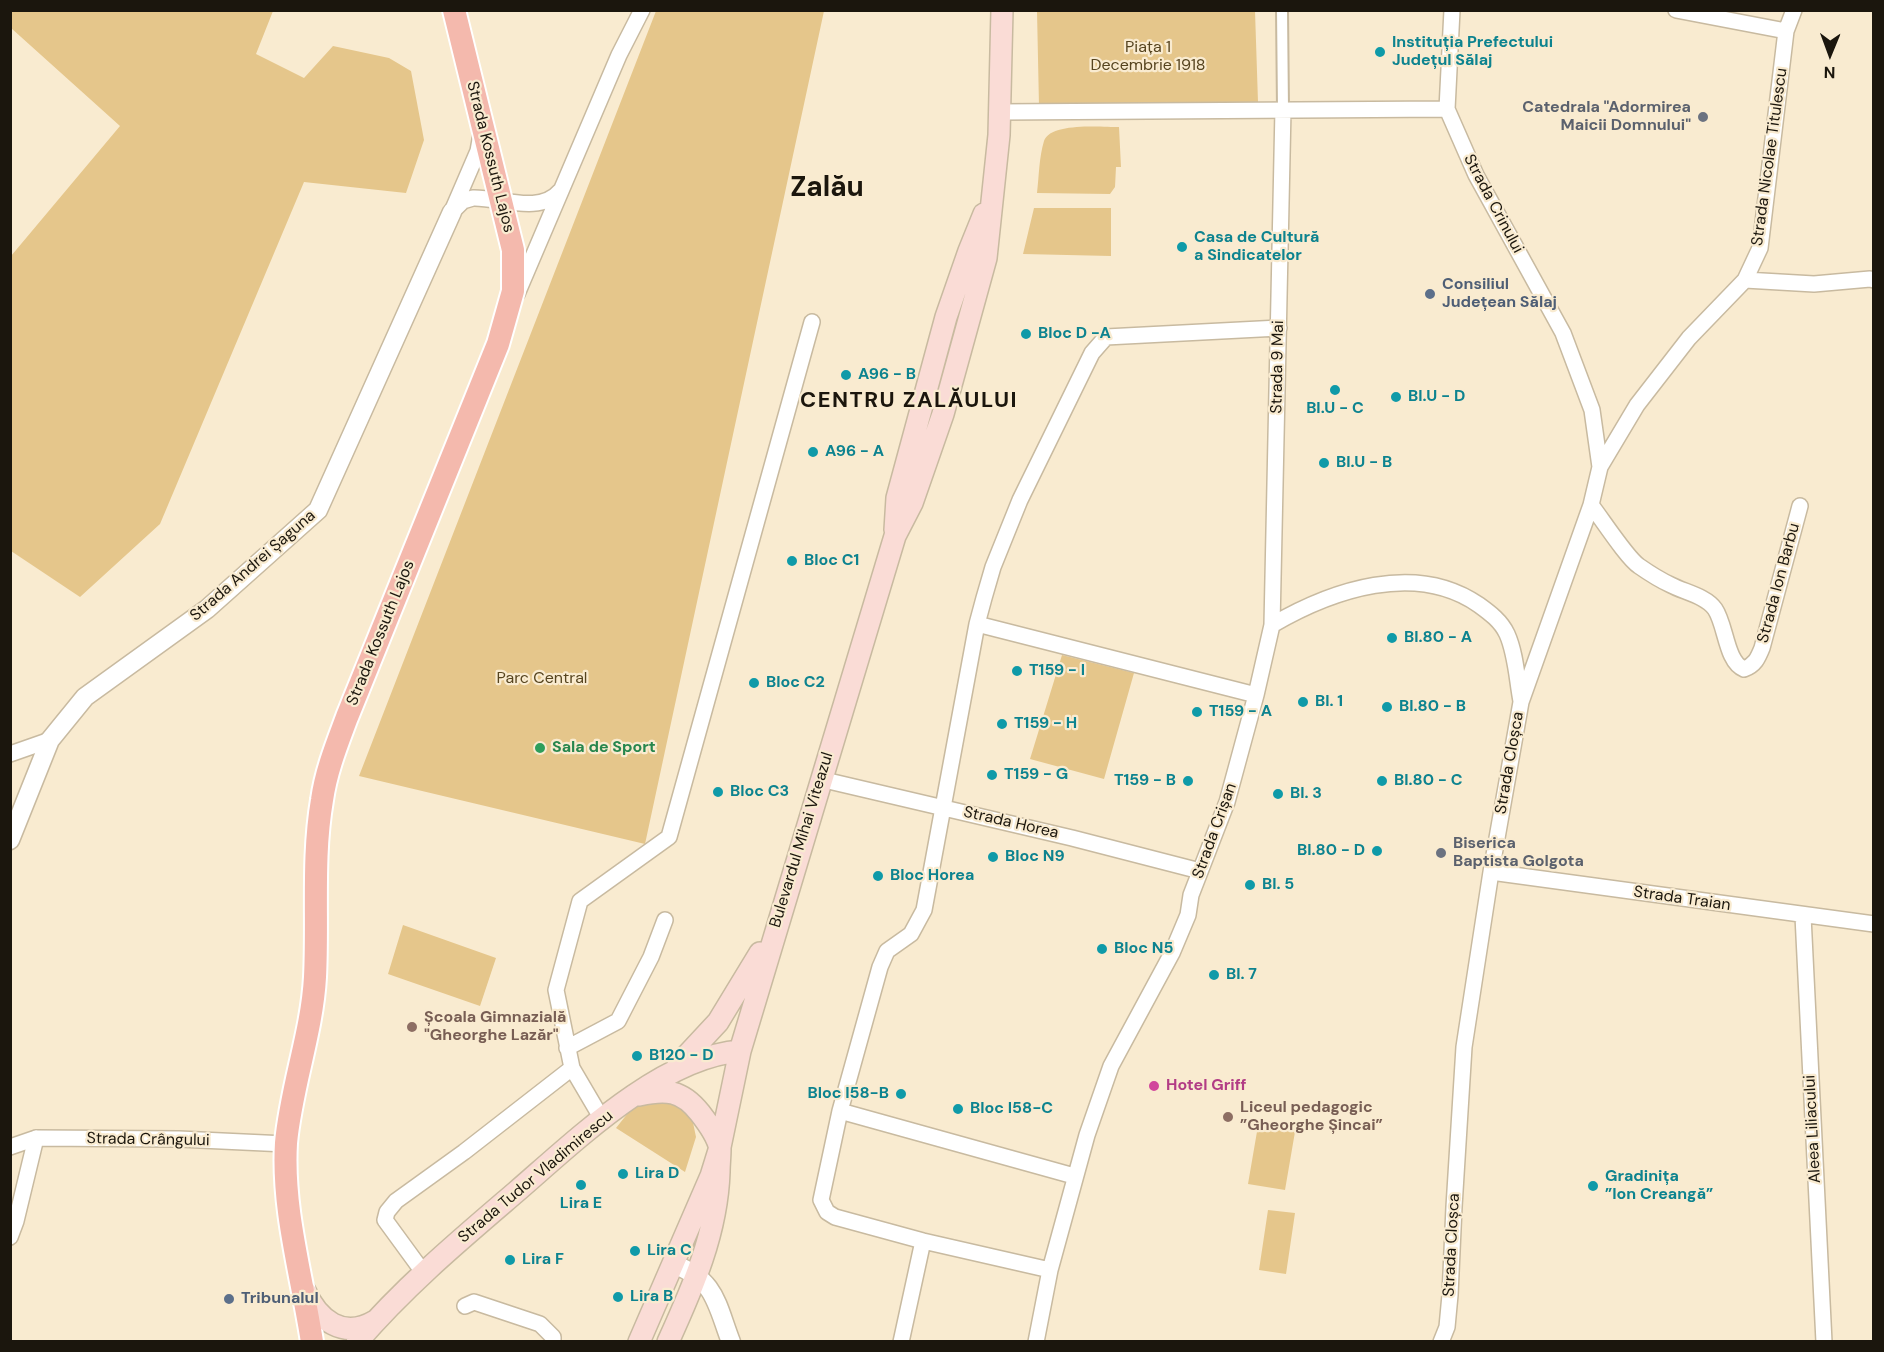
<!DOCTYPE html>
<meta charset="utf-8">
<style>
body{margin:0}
#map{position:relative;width:1884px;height:1352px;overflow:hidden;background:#f9ebd0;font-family:"DM Sans",sans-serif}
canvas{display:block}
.frame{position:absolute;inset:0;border:12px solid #1b160d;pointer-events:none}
.north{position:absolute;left:1800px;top:24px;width:60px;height:60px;-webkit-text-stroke:4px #f9ebd0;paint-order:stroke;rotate:181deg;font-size:16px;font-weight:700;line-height:24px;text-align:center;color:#1b160d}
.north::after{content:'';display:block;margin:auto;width:21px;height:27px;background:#1b160d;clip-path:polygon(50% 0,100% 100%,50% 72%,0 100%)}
</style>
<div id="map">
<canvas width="1884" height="1352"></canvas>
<div class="frame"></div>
<div class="north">N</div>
</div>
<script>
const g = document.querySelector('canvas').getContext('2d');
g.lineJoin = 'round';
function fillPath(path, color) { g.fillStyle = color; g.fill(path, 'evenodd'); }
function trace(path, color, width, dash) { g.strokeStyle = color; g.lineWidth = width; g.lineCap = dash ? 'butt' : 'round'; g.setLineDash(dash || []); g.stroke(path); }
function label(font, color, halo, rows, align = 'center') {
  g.font = font + ' "DM Sans",sans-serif'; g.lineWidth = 4.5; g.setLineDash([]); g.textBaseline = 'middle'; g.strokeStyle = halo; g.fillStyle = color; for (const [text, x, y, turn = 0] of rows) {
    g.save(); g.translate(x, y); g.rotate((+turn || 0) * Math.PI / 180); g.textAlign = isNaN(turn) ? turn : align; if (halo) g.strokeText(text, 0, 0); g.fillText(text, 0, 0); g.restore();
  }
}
fillPath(new Path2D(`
 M11,10L273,11L256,54L304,78L333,46L389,58L411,71L424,140L406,193L304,182L160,524L80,597L11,551V256L120,126L11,28Z
 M656,11H824L645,844L359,776Z
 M1037,11H1255L1258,102L1189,105L1039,106Z
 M1119,127L1121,167H1116L1115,187L1110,194L1037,193C1039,177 1039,157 1044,141C1050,122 1102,127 1119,127Z
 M1034,208H1111V256L1023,254Z
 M1062,655L1134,673L1104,779L1030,759Z
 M403,925L496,958L480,1006L388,974Z
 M655,1097L690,1108L696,1137L685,1172L616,1128L632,1108Z
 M1259,1120L1296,1126L1285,1190L1248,1184Z
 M1268,1210L1295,1213L1286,1274L1259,1270Z`), '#e5c68b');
const pedestrian = new Path2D(`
 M1282,10L1283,109`);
const minor = new Path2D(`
 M1452,10L1447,109L1476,175L1563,333L1592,410L1600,467
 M1676,10L1786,31
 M1000,112L1447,109
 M453,209L478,151L481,134
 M452,212L463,201L473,198C499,197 540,215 560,191
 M1745,280L1814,284L1870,279L1874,280
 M517,294L619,55L642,10
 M1591,505C1602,519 1627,558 1639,566C1649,573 1660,580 1671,585C1684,592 1706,596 1715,609C1726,625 1726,662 1744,669C1755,665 1758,658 1762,648L1800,506
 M977,624L1256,695
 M1272,625C1332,590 1416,561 1479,605C1490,613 1501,621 1507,634C1516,654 1517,680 1521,701
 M10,754L50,740
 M820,779L1072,838L1200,871
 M1491,872L1874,924
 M1803,916L1824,1342
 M567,1048L618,1021L651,957L665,920
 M840,1111L1074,1176
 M602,1119L572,1068L556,990L580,901L669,837L812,322
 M10,1147L36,1138L179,1139L286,1144
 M10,1237L16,1221L36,1138
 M1050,1270L923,1241L835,1217L827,1212L821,1200L840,1111L880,967L887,951L911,934L924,910L977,624L984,598L993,567L1020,500L1092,353L1106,337L1279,328
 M423,1272L385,1220L387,1212L396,1201L464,1152L572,1068
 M465,1306L474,1302L540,1324L553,1337V1342
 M901,1342L923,1241
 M1036,1342L1050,1270L1087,1135L1111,1066L1172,953L1188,915L1191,895L1227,802L1256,695L1272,625L1283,109
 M1441,1342L1447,1327L1450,1295L1454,1207L1464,1047L1491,872L1521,702L1591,505L1600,467L1637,405L1689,338L1745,280L1760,248L1786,31L1794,10`);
const tertiary = new Path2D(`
 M10,840L50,740L85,697L207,609L318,510L452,212
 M673,1264C716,1280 716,1303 731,1342`);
const secondary = new Path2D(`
 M895,530L897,498L946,317L969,251L984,214
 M678,1065L718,1022L760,953
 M639,1095C666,1089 682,1090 700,1113C707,1122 718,1138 720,1149C720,1156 719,1165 719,1172C717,1233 693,1287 668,1342
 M305,1291C318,1320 343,1340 375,1321
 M357,1342C405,1286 460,1240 516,1192C574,1142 661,1057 740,1051
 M639,1342L711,1176L720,1147L740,1051L895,536L912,503L943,414L986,258L999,135L1002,10`);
const primary = new Path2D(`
 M312,1342C302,1276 282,1210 286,1143C291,1087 312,1033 315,977C318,918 312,858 322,800C326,771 337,744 347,717L498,344L513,291V250L454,10`);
trace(pedestrian, '#c8baa0', 14);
trace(minor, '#c8baa0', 18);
trace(tertiary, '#c8baa0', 21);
trace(secondary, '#c8baa0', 24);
trace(primary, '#fff', 26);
trace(pedestrian, '#fff', 10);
trace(minor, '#fff', 15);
trace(tertiary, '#fff', 18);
trace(secondary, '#fadcd6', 21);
trace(primary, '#f4b9ad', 22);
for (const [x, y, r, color] of [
 [1380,52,6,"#0f9aa8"],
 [1703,117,6,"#6b7280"],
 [1182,247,6,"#0f9aa8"],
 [1430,294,6,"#5c6f8a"],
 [1026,334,6,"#0f9aa8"],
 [846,375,6,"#0f9aa8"],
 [1335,390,6,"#0f9aa8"],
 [1396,397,6,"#0f9aa8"],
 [813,452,6,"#0f9aa8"],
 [1324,463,6,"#0f9aa8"],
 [792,561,6,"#0f9aa8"],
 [1392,638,6,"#0f9aa8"],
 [1017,671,6,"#0f9aa8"],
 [754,683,6,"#0f9aa8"],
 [1303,702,6,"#0f9aa8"],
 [1387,707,6,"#0f9aa8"],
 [1197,712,6,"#0f9aa8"],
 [1002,724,6,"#0f9aa8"],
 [540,748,6,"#2e9e5b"],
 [992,775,6,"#0f9aa8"],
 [1188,781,6,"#0f9aa8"],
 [1382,781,6,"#0f9aa8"],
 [718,792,6,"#0f9aa8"],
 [1278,794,6,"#0f9aa8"],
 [1377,851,6,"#0f9aa8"],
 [1441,853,6,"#6b7280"],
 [993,857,6,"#0f9aa8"],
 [878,876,6,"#0f9aa8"],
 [1250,885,6,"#0f9aa8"],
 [1102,949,6,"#0f9aa8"],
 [1214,975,6,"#0f9aa8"],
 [412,1027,6,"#8d6e63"],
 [637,1056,6,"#0f9aa8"],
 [1154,1086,6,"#d1479c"],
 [901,1094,6,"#0f9aa8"],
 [958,1109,6,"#0f9aa8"],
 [1228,1117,6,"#8d6e63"],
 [623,1174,6,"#0f9aa8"],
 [581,1185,6,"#0f9aa8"],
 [1593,1186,6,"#0f9aa8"],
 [635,1251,6,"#0f9aa8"],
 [510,1260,6,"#0f9aa8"],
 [618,1297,6,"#0f9aa8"],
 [229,1299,6,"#5c6f8a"]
]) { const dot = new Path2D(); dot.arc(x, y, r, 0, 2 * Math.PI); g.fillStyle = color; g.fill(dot); trace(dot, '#f9ebd0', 2); }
label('bold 16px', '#0d838f', '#f9ebd0', [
 ["Instituția Prefectului",1392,43],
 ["Județul Sălaj",1392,61],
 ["Casa de Cultură",1194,238],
 ["a Sindicatelor",1194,256],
 ["Bloc D -A",1038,334],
 ["A96 - B",858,375],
 ["Bl.U - D",1408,397],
 ["Bl.U - C",1335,409,"center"],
 ["A96 - A",825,452],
 ["Bl.U - B",1336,463],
 ["Bloc C1",804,561],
 ["Bl.80 - A",1404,638],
 ["T159 - I",1029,671],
 ["Bloc C2",766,683],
 ["Bl. 1",1315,702],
 ["Bl.80 - B",1399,707],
 ["T159 - A",1209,712],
 ["T159 - H",1014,724],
 ["T159 - G",1004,775],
 ["T159 - B",1176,781,"right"],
 ["Bl.80 - C",1394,781],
 ["Bloc C3",730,792],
 ["Bl. 3",1290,794],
 ["Bl.80 - D",1365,851,"right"],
 ["Bloc N9",1005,857],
 ["Bloc Horea",890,876],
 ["Bl. 5",1262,885],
 ["Bloc N5",1114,949],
 ["Bl. 7",1226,975],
 ["B120 - D",649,1056],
 ["Bloc I58-B",889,1094,"right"],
 ["Bloc I58-C",970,1109],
 ["Lira D",635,1174],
 ["Gradinița",1605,1177],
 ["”Ion Creangă”",1605,1195],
 ["Lira E",581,1204,"center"],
 ["Lira C",647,1251],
 ["Lira F",522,1260],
 ["Lira B",630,1297]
], 'left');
label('16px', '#56441f', '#f9ebd0', [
 ["Piața 1",1148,48],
 ["Decembrie 1918",1148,66],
 ["Parc Central",542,679]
]);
label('bold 16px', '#5b616d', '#f9ebd0', [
 ["Catedrala \"Adormirea",1691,108],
 ["Maicii Domnului\"",1691,126],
 ["Biserica",1453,844,"left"],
 ["Baptista Golgota",1453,862,"left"]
], 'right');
label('16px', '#1b160d', '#f9ebd0', [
 ["Strada Kossuth Lajos",490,157,76],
 ["Strada Nicolae Titulescu",1770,157,-82],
 ["Strada Crinului",1493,204,62],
 ["Strada 9 Mai",1278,367,-89],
 ["Strada Andrei Șaguna",253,566,-41],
 ["Strada Ion Barbu",1779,583,-75],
 ["Strada Kossuth Lajos",381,633,-68],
 ["Strada Cloșca",1510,763,-80],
 ["Strada Horea",1011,823,13],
 ["Strada Crișan",1215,831,-70],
 ["Bulevardul Mihai Viteazul",802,840,-73],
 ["Strada Traian",1682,899,8],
 ["Aleea Liliacului",1813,1129,-93],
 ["Strada Crângului",148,1140,1],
 ["Strada Tudor Vladimirescu",536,1177,-40],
 ["Strada Cloșca",1452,1245,-87]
]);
label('bold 16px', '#4e5e75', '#f9ebd0', [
 ["Consiliul",1442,285],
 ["Județean Sălaj",1442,303],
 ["Tribunalul",241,1299]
], 'left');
label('bold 16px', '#27864d', '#f9ebd0', [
 ["Sala de Sport",552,748]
], 'left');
label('bold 16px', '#785e54', '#f9ebd0', [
 ["Școala Gimnazială",424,1018],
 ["\"Gheorghe Lazăr\"",424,1036],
 ["Liceul pedagogic",1240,1108],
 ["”Gheorghe Șincai”",1240,1126]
], 'left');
label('bold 16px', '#b23c85', '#f9ebd0', [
 ["Hotel Griff",1166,1086]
], 'left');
g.letterSpacing = '1.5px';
label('bold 22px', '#1b160d', '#f9ebd0', [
 ["CENTRU ZALĂULUI",909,401]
]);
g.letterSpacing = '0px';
label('bold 28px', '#1b160d', '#f9ebd0', [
 ["Zalău",827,189]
]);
</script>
